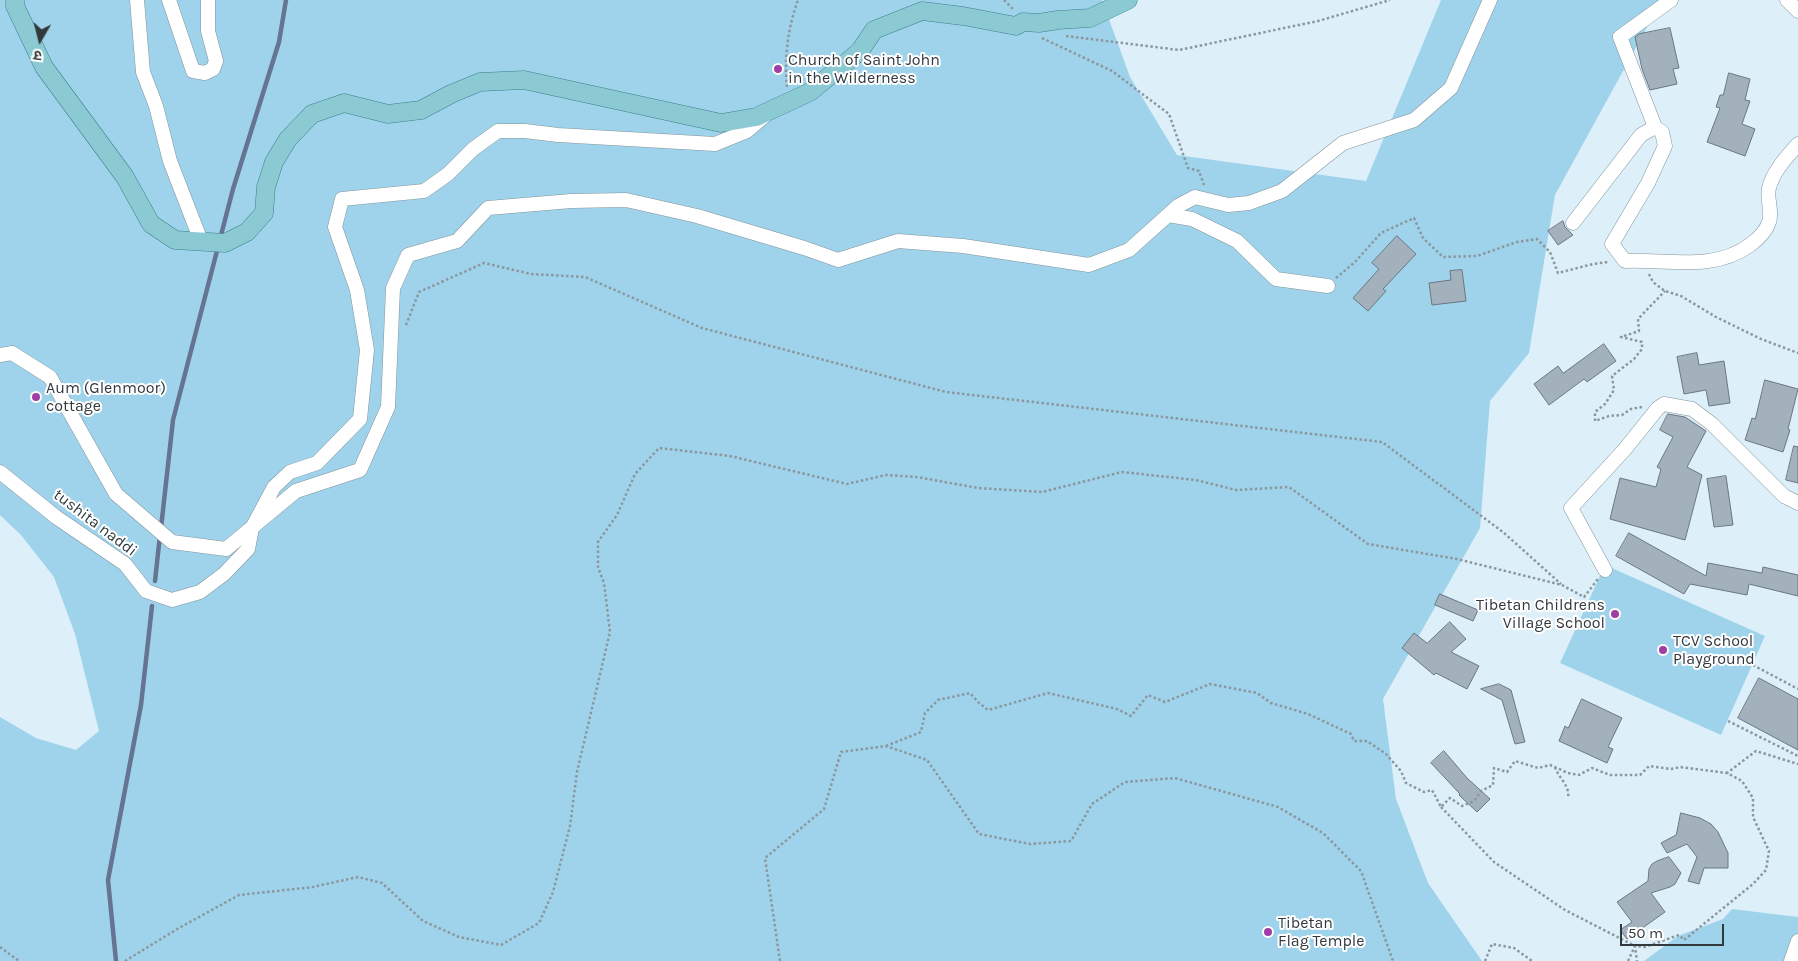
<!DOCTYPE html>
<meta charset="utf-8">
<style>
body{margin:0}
#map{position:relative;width:1798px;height:961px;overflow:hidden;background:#ddf0f9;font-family:Karla,"Noto Sans Devanagari",sans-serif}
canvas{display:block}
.north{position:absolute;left:15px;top:15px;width:50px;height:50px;-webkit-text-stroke:4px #fff;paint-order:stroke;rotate:188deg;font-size:14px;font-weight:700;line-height:20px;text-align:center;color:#32393d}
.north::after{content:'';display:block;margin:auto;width:18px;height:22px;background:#32393d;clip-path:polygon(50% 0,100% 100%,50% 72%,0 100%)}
.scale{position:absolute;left:1620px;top:924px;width:104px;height:22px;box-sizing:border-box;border:2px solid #32393d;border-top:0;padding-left:6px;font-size:15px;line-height:18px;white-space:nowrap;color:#32393d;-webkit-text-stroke:4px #fff;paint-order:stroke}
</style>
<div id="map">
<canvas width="1798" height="961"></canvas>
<div class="north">उ</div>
<div class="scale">50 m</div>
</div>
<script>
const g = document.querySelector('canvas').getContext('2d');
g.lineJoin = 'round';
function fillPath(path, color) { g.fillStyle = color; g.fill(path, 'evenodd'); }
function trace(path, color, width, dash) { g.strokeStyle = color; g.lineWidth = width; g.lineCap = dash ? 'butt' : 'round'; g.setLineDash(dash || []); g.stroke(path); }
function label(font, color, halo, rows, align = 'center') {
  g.font = font + ' Karla,sans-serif'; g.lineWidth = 4; g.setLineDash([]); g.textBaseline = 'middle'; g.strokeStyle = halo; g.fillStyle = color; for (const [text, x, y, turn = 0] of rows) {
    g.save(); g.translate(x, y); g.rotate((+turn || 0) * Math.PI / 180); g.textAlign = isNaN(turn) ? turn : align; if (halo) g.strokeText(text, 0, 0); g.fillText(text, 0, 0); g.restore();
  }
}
fillPath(new Path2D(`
 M0,0H1102L1130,77L1177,155L1366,181L1441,0H1662L1555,195L1529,353L1490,401L1480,528L1383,699L1396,799L1428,883L1482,961H0V717L36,738L76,750L99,731L75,634L54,577L21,535L0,515Z
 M1605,565L1765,636L1721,735L1560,663Z
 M1732,909L1798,917V961H1644L1678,936L1723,919Z`), '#9fd3eb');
trace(new Path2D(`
 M220,239L233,189L279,42L286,0
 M161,528L173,420L218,247
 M155,581L160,535
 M116,961L108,880L141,705L152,606`), '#667493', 4.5);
const building = new Path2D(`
 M1670,28L1679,68L1673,69L1677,84L1650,90L1642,69L1635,37L1639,34Z
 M1729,73L1750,79L1745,100L1750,101L1742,124L1755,129L1745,156L1707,142L1720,108L1716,107L1720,95H1723Z
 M1563,221L1565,227L1573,235L1558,245L1548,231Z
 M1397,236L1416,254L1383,289L1386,291L1368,311L1353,298L1379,269L1372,263Z
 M1462,270L1466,301L1432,305L1429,283L1451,280L1450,271Z
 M1604,344L1616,361L1587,382L1584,379L1549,405L1534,384L1558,366L1563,373Z
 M1697,353L1699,365L1724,361L1730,403L1709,406L1706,390L1684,394L1677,357Z
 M1765,380L1798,389L1788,429L1790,430L1783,452L1745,440L1752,418L1755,419Z
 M1668,414L1685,417L1706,431L1687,467L1702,475L1685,540L1610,519L1620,478L1656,487L1661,469L1657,467L1673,437L1660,430Z
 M1794,446L1798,447V483L1786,480Z
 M1726,476L1733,525L1714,527L1707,479Z
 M1629,533L1706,576L1708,563L1762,573L1763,567L1798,575V596L1749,584L1747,595L1690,584L1684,594L1616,556Z
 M1440,594L1478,610L1473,621L1435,605Z
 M1450,622L1466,639L1451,652L1479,666L1467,689L1436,673L1434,675L1402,648L1414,633L1427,643Z
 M1759,678L1798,699V750L1738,718Z
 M1499,684L1511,690L1525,742L1515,744L1502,700L1481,689Z
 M1582,699L1622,718L1608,747L1613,749L1607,763L1559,741L1565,726L1568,728Z
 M1444,751L1467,778L1490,799L1477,812L1459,795L1460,794L1431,763Z
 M1681,813L1700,818L1711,824L1718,832L1728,853V868H1704L1699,884L1688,881L1697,857L1687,844L1667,853L1661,843L1676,835Z
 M1669,857L1681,873L1675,884L1670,887L1651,893L1665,912L1627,939L1620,930L1632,922L1617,902L1648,881L1649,869L1652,864L1657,861Z`);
fillPath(building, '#a3b1bd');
trace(building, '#6b7783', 1);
const minor = new Path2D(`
 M137,0L143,72L156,106L170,161L201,241
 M169,0L193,71L205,73L213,69L216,61L208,31V0
 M1787,0L1798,11
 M1655,127L1620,37L1671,0
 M1168,215L1192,219L1237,241L1276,279L1328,286
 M1573,223L1641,135L1655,127L1662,132L1665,146L1648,183L1612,244L1625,261C1667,259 1713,272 1750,245C1758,239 1766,232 1769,222C1773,211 1766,198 1769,188C1773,171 1787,157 1798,144
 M0,355L12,353L50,377L116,494L172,542L226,549L296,491L360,470L388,407L393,288L408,255L457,241L488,208L571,201L626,200L697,216L804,248L838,260L898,241L963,246L1089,265L1129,250L1178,206L1195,197L1228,205L1249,203L1282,191L1343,143L1414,120L1451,88L1490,0
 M0,472L56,517L125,564L146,591L172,600L200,592L224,574L248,549L252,528L274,487L290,472L317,463L360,419L367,350L357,290L335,227L342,199L424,191L448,174L473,149L498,131H525L558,135L715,144L747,131L767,114
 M1605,570L1571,508L1625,449L1658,408L1664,404L1692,409L1712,424L1784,496L1798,503
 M1791,961L1798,941`);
const major = new Path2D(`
 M15,0V6L44,67L125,177L151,224L175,240L225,243L247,232L264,213L266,187L274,162L288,139L312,114L344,103L388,114L421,110L451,94L480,82L524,80L721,123L756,117L810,92L860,51L874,30L922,11L963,16L1016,26L1023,22L1039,23L1058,20L1090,18L1128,0`);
trace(minor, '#82949c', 15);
trace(major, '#3a808b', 19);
trace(new Path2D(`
 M1004,0L1013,9
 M1066,36L1179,50L1318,21L1390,0
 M1042,38L1112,71L1169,114L1188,168L1199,171L1204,185
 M787,87C784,58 788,27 798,0
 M1649,274L1653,282L1665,291L1681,296L1716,317L1761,339L1798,353
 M1336,278L1355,262L1381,233L1414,218L1423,238L1443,257L1477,256L1517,242L1537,239L1550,252L1558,273L1593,264L1608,262
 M406,325L419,292L484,263L531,274L585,277L702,328L946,392L1382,442L1503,532L1561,584
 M1642,407L1631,409L1622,415L1609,416L1595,421V412L1605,404L1614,390L1612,376L1634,359L1642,349V342L1621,337L1639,331L1638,319L1665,291
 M1753,665L1798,689
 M1728,721L1798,756
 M886,746L921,732L925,713L938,700L970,693L979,703L988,710L1048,693L1117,709L1131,716L1148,695L1165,702L1210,684L1257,693L1271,703L1308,714L1351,734L1354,741H1367L1386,754L1401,771L1406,783L1424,792L1432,790L1441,807L1450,798L1462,806L1474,801L1481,791L1493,785L1494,768L1507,772L1515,761L1538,768L1550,765L1568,773L1579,775L1592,768L1610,775H1640L1649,766L1671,769L1680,767L1727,773
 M1555,767C1559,779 1570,785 1568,798
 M1441,807L1494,862L1565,910L1635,946L1637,961
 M0,947L19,961
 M125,961L179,928L239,895L313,887L358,877L382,883L423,921L459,937L501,945L539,923L553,892L570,826L577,772L610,632L604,583L598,567V542L617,515L635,474L659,448L730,456L847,484L886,475L917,477L978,488L1042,492L1122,472L1196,480L1236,490L1289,487L1368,544L1457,559L1562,585L1584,597L1598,579
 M780,961L765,858L824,809L841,752L886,746L927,760L979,834L1030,844L1071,841L1092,804L1125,782L1175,778L1278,807L1323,833L1361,871L1393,961
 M1485,961L1492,944L1514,948L1532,961
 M1628,961L1635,946L1645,947L1679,935L1684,940L1753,884L1766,870L1769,851L1753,817V798L1742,781L1727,773L1756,751L1798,764`), '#8a979e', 2.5, [2.5, 2.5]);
trace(minor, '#fff', 14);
trace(major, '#8ccad3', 18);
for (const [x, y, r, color] of [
 [778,69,5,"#9f3fa6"],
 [36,397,5,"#9f3fa6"],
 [1615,614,5,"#9f3fa6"],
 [1663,650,5,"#9f3fa6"],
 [1268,932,5,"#9f3fa6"]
]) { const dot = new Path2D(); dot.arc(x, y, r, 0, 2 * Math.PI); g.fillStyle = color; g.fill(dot); trace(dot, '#fff', 2); }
label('16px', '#32393d', '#fff', [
 ["Church of Saint John",788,60],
 ["in the Wilderness",788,78],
 ["Aum (Glenmoor)",46,388],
 ["cottage",46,406],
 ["Tibetan Childrens",1605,605,"right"],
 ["Village School",1605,623,"right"],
 ["TCV School",1673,641],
 ["Playground",1673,659],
 ["Tibetan",1278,923],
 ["Flag Temple",1278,941]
], 'left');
label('16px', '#32393d', '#fff', [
 ["tushita naddi",95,523,37]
]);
</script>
